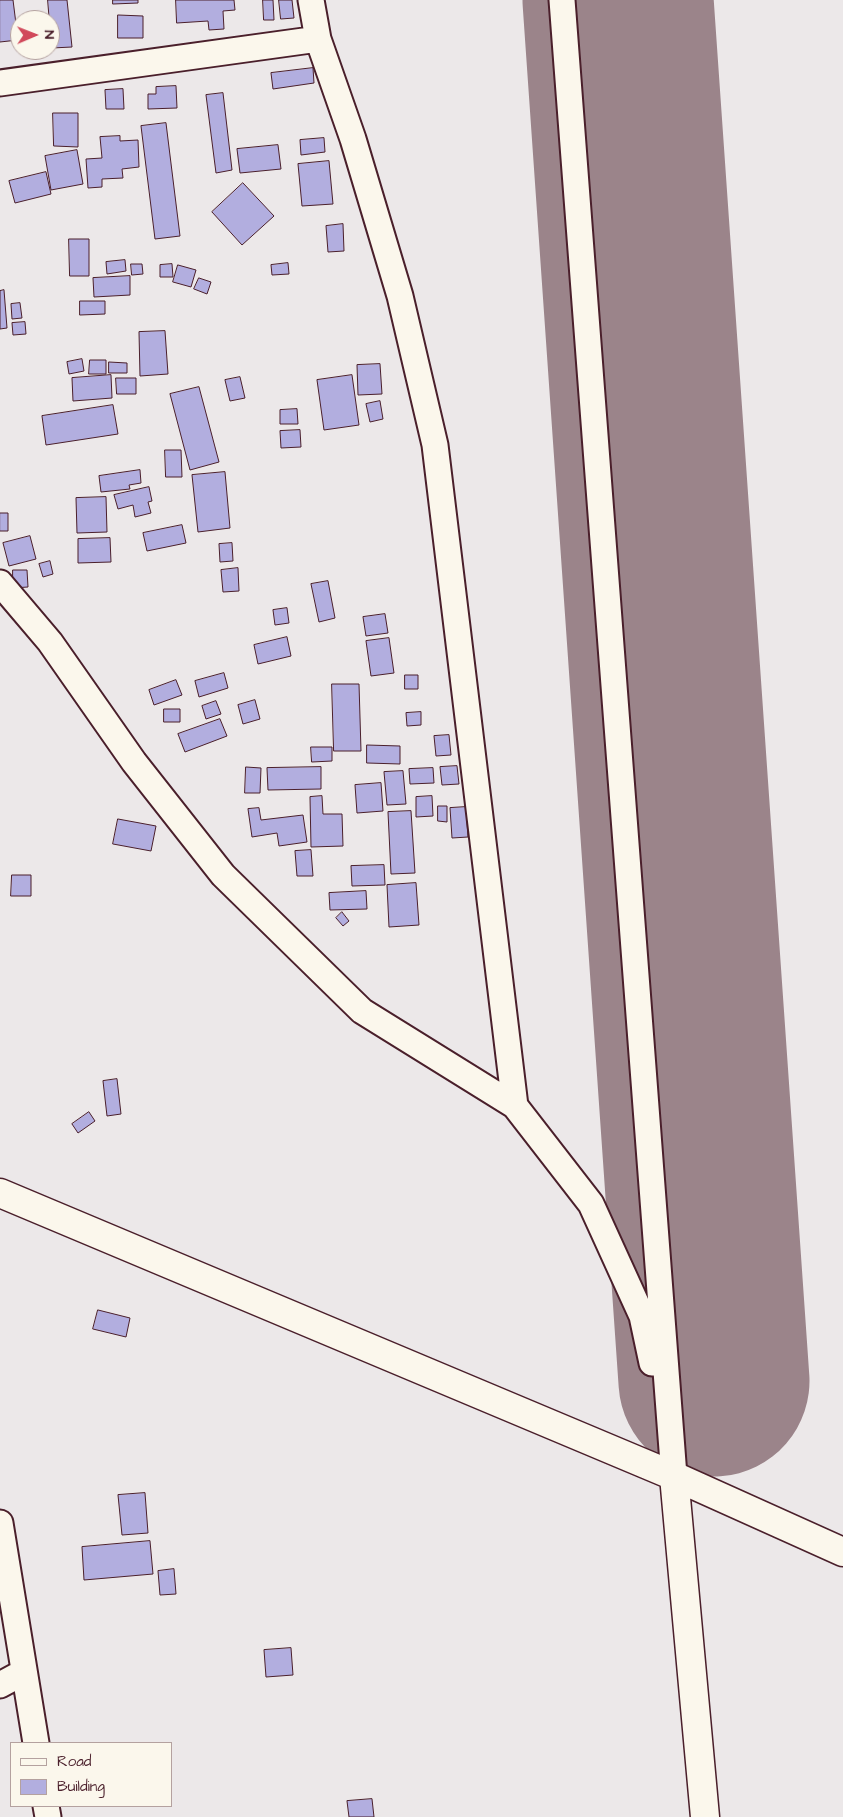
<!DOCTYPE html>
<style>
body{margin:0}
#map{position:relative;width:843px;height:1817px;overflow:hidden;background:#ece8e9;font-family:"Architects Daughter",sans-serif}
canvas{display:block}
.legend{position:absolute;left:10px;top:1742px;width:162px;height:65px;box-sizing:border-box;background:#fbf7ec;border:1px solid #b4a19f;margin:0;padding:6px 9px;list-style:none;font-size:15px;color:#4a1f2b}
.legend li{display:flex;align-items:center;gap:10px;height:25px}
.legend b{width:25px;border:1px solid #b4a19f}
.north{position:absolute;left:10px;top:10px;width:50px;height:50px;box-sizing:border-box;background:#fbf7ec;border:1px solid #b4a19f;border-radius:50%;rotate:89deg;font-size:14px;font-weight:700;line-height:20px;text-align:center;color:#4a1f2b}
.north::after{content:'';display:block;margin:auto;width:18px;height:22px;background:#d1495b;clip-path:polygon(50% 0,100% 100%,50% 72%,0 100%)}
</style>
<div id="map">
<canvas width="843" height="1817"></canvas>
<ul class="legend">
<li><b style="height:6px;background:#fbf7ec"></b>Road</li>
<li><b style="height:14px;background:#b2aedf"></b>Building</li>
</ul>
<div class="north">N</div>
</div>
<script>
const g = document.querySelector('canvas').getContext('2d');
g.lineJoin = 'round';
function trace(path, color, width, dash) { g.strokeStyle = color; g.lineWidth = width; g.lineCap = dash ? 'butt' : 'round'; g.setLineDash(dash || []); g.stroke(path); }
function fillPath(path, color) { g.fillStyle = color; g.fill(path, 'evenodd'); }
trace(new Path2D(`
 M618,0L714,1381`), '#9b848a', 191);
const building = new Path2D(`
 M0,0H13L18,40L0,42Z
 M48,0H67L72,47L52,48Z
 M113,0H138V3L113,4Z
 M176,0H234L235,10L223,11L224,29L209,30L208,21L177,23Z
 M263,0H273L274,20H264Z
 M279,0H292L294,18L281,19Z
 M118,15L143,16V38H118Z
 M313,68L314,83L273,89L271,73Z
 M176,86L177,108L148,109V94H156V87Z
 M123,89L124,109H106L105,90Z
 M223,93L232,170L216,173L206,95Z
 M53,113H78V147L54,146Z
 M166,123L180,236L155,239L141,126Z
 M120,136V141L138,140L139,167L122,169L123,178L102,179V187L88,188L86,159L102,158L100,137Z
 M324,138L325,152L301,155L300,140Z
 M278,145L281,169L240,173L237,149Z
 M77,150L83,184L51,190L45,156Z
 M329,161L333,204L302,206L298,164Z
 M46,172L51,194L15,203L9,181Z
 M243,183L274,216L242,245L212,212Z
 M343,224L344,251L328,252L326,226Z
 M69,239H89V276H70Z
 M125,260L126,271L107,274L106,262Z
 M288,263L289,274L272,275L271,265Z
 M131,264H142L143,274L132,275Z
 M172,264L173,277H160V265Z
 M178,265L196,270L191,287L173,282Z
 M130,276V295L94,297L93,278Z
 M199,278L211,282L207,294L194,289Z
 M4,290L7,328L0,329V291Z
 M80,301H105V314L80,315Z
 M20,303L22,318L12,319L11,304Z
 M25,322L26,334L13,335L12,323Z
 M165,331L168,374L140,376L139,332Z
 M82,359L84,371L69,374L67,362Z
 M90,360H106V374H89Z
 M109,362L127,363V373H109Z
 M380,364L382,394L358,395L357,365Z
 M111,375L112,398L73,401L72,378Z
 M352,375L359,425L324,430L317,380Z
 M240,377L245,398L230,401L225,380Z
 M116,378H136V394H117Z
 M199,387L219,462L190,470L170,394Z
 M380,401L383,419L370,422L366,404Z
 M113,405L118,434L46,445L42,416Z
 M297,409L298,424H280V410Z
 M300,430L301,447L281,448L280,431Z
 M165,450H181L182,477H166Z
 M140,470L141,483L129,485L130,489L101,492L99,476Z
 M225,472L230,528L198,532L192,475Z
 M149,487L152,501L148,502L151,513L135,517L133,505L118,509L114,495Z
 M106,497L107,532L77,533L76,498Z
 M0,513H8V531H0Z
 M182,525L186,543L147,551L143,533Z
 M30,536L36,559L9,566L3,543Z
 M110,538L111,562L78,563V539Z
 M232,543L233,561L220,562L219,544Z
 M50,561L53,574L43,577L39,564Z
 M238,568L239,591L223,592L221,570Z
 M13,570H27L28,587L13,588Z
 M328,581L335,618L319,622L311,584Z
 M287,608L289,623L275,625L273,610Z
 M385,614L388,633L366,636L363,617Z
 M287,637L291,656L258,664L254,645Z
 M389,638L394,673L371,676L366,641Z
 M224,673L228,688L199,697L195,681Z
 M405,675H418V689H405Z
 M176,680L182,695L154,705L149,690Z
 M332,684H359L361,751H334Z
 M255,700L260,719L243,724L238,705Z
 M216,701L221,714L206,719L202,706Z
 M164,709H180V722H164Z
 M421,712V725L407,726L406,713Z
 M220,719L227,736L185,752L178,734Z
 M449,735L451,755L436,756L434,736Z
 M367,745L400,746V764L367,763Z
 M311,747H332V761L312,762Z
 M457,766L459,784L442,785L440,767Z
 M246,767L261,768L260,793H245Z
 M321,767V789L268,790L267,768Z
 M433,768L434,783L410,784L409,769Z
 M403,771L406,804L387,805L384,772Z
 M381,783L383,811L357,813L355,785Z
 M322,796L323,814H342L343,846L311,847L310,797Z
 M432,796L433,816L416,817V797Z
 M438,806H447V822L438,821Z
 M466,807L468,837L452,838L450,808Z
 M259,808L261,820L303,815L307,842L279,846L277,833L252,837L248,809Z
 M411,811L415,873L391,874L388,812Z
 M118,819L156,826L151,851L113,844Z
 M311,850L313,876H297L295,851Z
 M384,865L385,885L352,886L351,866Z
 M12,875H31V896H11Z
 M416,883L419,925L389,927L387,885Z
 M366,891L367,909L330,910L329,893Z
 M342,912L349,921L343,926L336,918Z
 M117,1079L121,1114L107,1116L103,1081Z
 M89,1112L95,1121L78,1133L72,1124Z
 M98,1310L130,1318L126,1337L93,1329Z
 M145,1493L148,1533L122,1535L118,1495Z
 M150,1541L153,1574L84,1580L82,1547Z
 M174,1569L176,1594L160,1595L158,1571Z
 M291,1648L293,1675L266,1677L264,1650Z
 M372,1799L374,1817H349L347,1801Z`);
fillPath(building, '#b2aedf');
trace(building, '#4a1f2b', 1);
const street = new Path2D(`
 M311,0L318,39L353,139L400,296L435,445L515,1106
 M562,0L674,1476
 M0,83L318,39
 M0,583L50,642L134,762L223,875L362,1011L515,1106L591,1204L642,1316L652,1363
 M0,1523L36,1743
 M0,1685L24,1672
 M46,1806L48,1817`);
const secondary = new Path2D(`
 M0,1193L674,1476L843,1552
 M674,1476L705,1817`);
trace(street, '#4a1f2b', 29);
trace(secondary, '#4a1f2b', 31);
trace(street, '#fbf7ec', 25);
trace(secondary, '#fbf7ec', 28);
</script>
